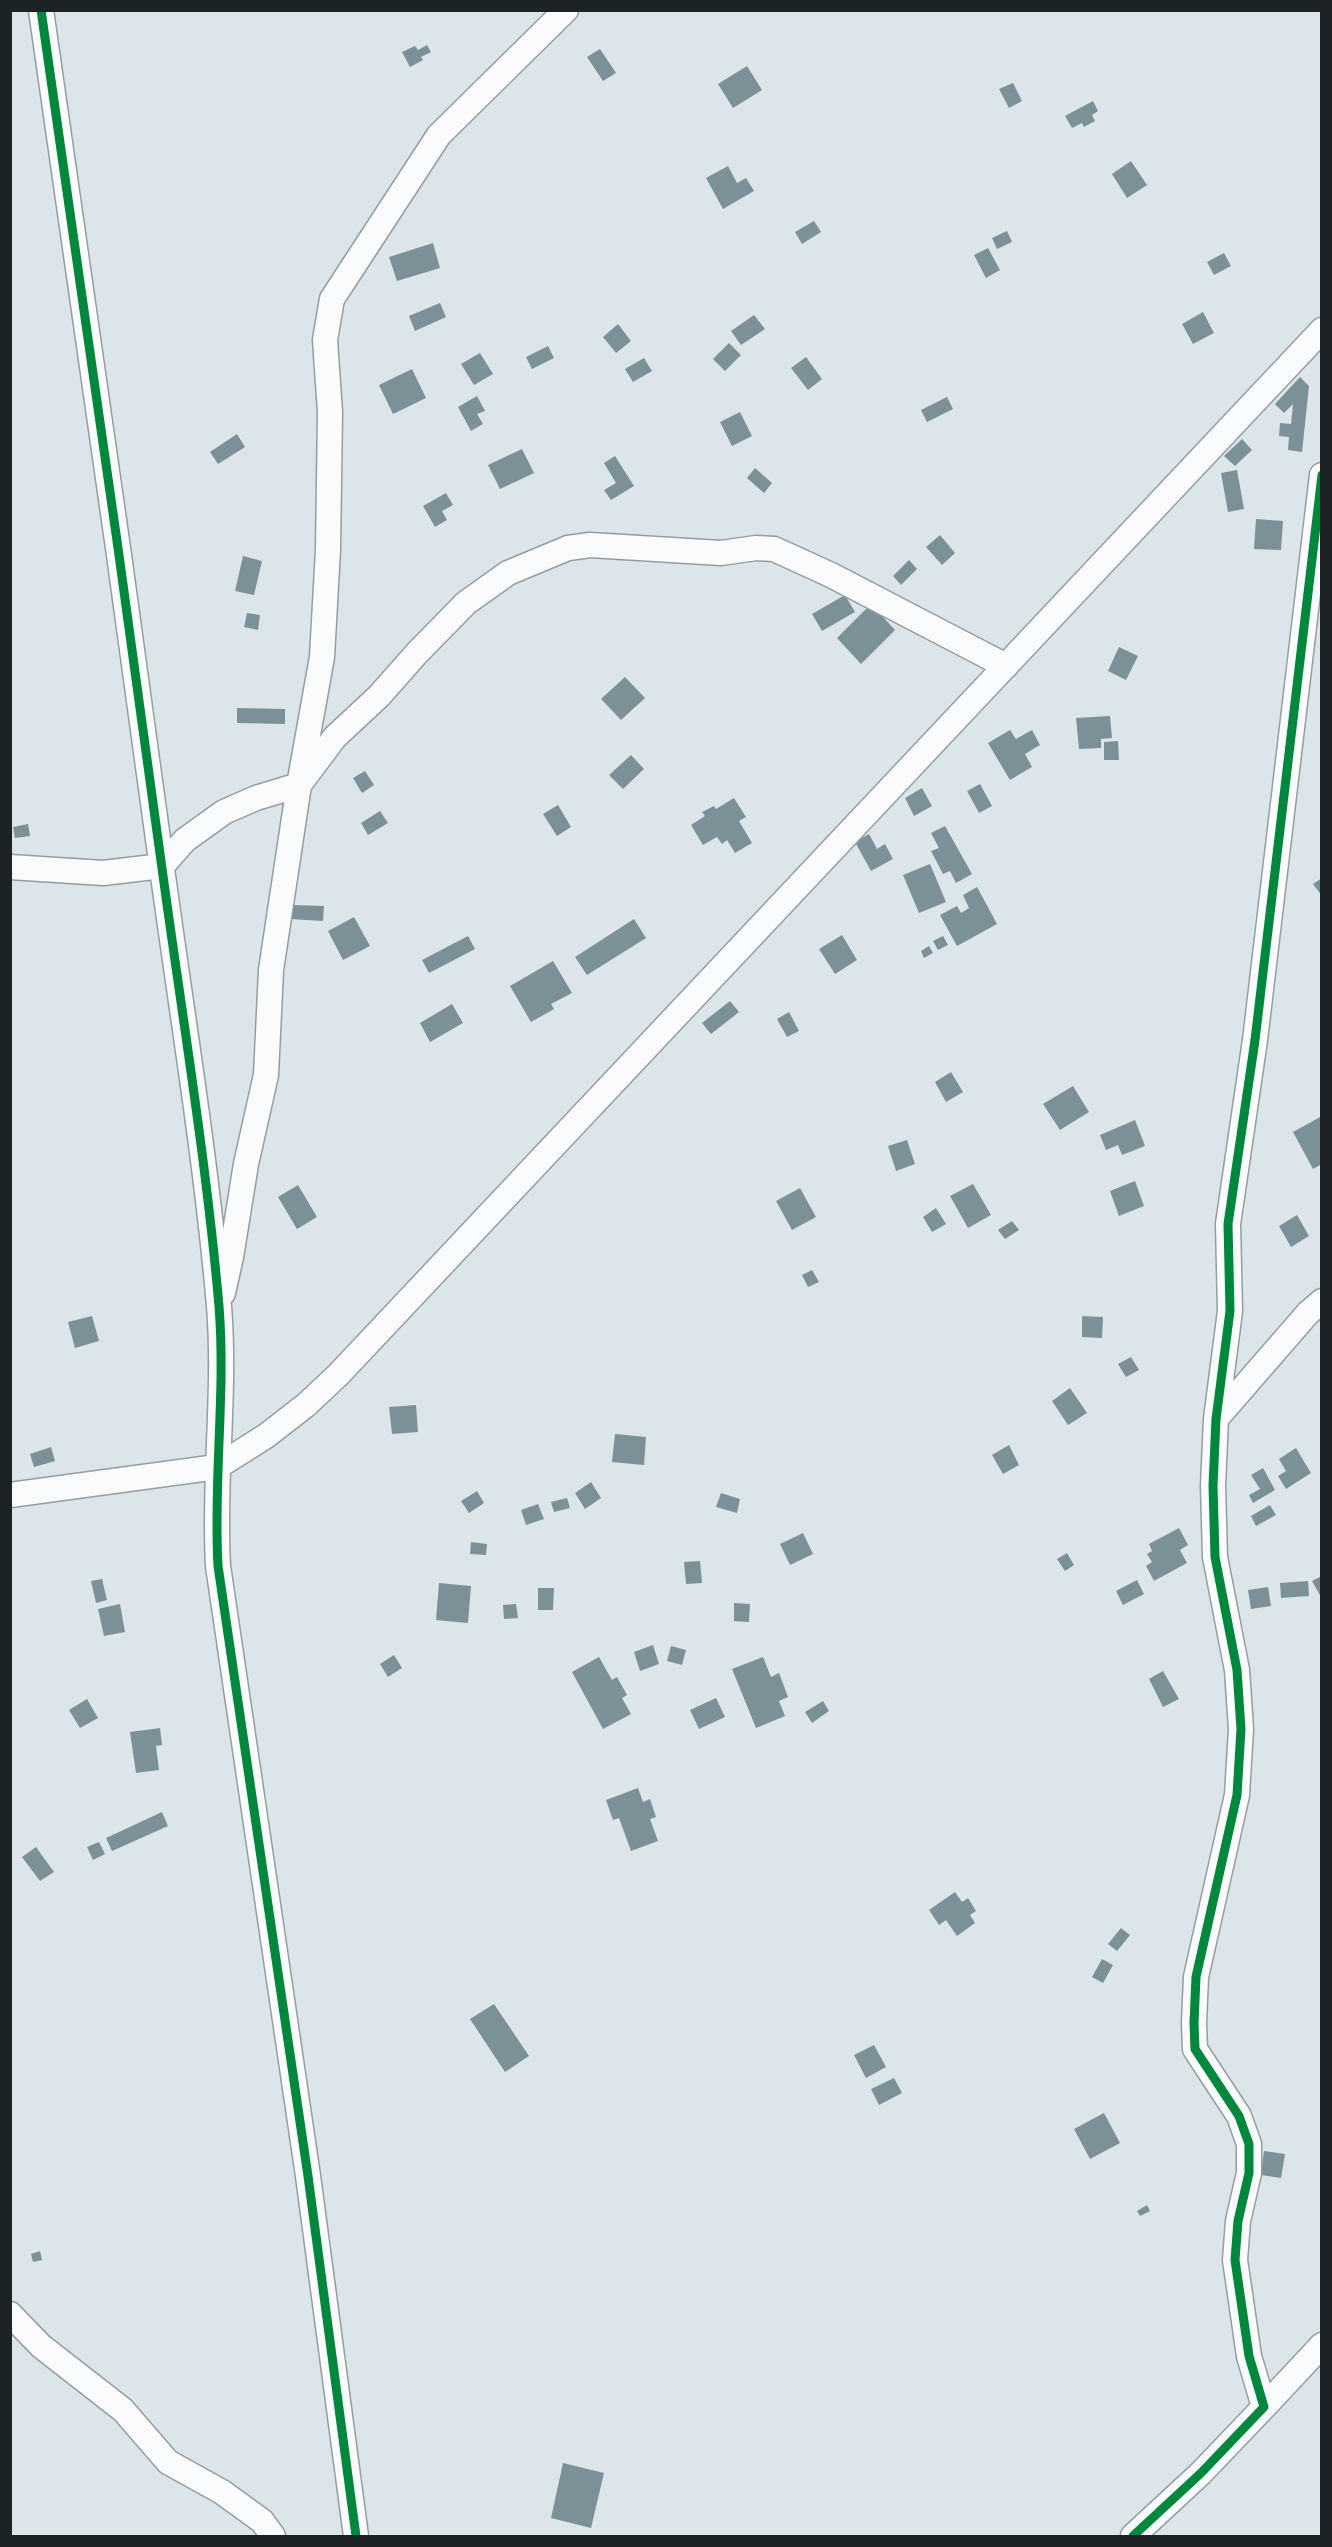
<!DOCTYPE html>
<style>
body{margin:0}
#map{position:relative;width:1332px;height:2547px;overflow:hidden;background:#dce5e9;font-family:Cabin,sans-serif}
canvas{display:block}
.frame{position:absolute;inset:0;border:12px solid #1d2325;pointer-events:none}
</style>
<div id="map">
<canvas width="1332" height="2547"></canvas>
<div class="frame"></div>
</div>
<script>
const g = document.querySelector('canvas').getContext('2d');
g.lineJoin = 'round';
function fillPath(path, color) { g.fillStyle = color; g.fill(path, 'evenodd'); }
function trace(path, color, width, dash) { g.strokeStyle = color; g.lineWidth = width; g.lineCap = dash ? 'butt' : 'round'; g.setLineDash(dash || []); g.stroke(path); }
fillPath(new Path2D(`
 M427,45L431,52L421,57L423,60L410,67L402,52L415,46L418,50Z
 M600,49L616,73L603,81L587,57Z
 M747,66L762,90L733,108L718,84Z
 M1013,83L1022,101L1009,108L999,89Z
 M1093,101L1098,111L1092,115L1095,121L1084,127L1082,123L1072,128L1065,116Z
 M1131,161L1147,185L1127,198L1112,174Z
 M728,166L737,183L746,178L754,191L723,209L706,178Z
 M814,221L821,232L802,244L795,232Z
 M1007,231L1012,242L997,249L992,238Z
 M433,243L440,268L397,281L389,257Z
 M988,248L1000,270L986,278L974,255Z
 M1224,253L1231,266L1214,275L1207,262Z
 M440,303L446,317L415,331L409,316Z
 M1203,312L1214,333L1193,344L1182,324Z
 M754,315L765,329L741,345L731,331Z
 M618,324L631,341L616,353L603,337Z
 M729,343L741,355L725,371L713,359Z
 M548,346L554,358L532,369L526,357Z
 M480,353L493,374L474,385L461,364Z
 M806,357L822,379L808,390L791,368Z
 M644,358L652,371L633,382L625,369Z
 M412,369L426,398L393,414L379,385Z
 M1300,377L1309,386L1302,452L1288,450L1289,437L1279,436L1280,423L1291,424L1293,404L1284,413L1275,404Z
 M477,396L485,411L477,414L483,424L471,431L458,407Z
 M947,397L953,409L927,422L921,410Z
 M740,412L752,436L732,446L720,422Z
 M237,434L245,447L218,464L210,452Z
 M1242,439L1252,450L1235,466L1224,456Z
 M522,449L534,473L500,489L488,465Z
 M615,456L634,486L611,500L604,490L616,483L604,463Z
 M755,468L772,483L764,493L747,478Z
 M1237,470L1244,509L1228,512L1221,473Z
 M446,493L453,505L442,511L447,520L435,527L423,506Z
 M1256,519L1283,521L1281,550L1254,549Z
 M940,535L955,553L942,565L926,547Z
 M243,556L262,561L254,595L235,591Z
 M909,560L917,569L901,585L893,576Z
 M845,595L855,612L822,631L812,614Z
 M871,604L895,630L861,664L837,638Z
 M247,613L260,615L258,630L244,627Z
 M1119,647L1138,656L1126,680L1108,671Z
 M625,677L645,698L621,720L601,699Z
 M237,708L285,709V724L237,723Z
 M1110,716L1112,738L1101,739V748L1079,749L1076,718Z
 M1010,730L1016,739L1032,730L1040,745L1025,754L1032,767L1010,780L988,743Z
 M1118,741L1119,760H1104V742Z
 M631,755L644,769L623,789L609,775Z
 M365,771L374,785L362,793L353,778Z
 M980,784L992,806L979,813L967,791Z
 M922,788L932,806L914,816L905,798Z
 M734,798L746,817L739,821L752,843L735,853L727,840L722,844L717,837L703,845L691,825L705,816L702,812L714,806L716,809Z
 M558,805L571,827L557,836L543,814Z
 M380,811L388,823L368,835L361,823Z
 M28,824L30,836L15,838L13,827Z
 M945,826L972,874L956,883L950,871L943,874L931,851L939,848L931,833Z
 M869,834L877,849L885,844L893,859L871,871L855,842Z
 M930,864L946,902L919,913L903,875Z
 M1322,878V896L1313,884Z
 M977,887L997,924L957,946L940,915L957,906L961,913L969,908L963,895Z
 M291,905L324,906L323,921L290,919Z
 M354,917L370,946L343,960L328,931Z
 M634,919L646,938L587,975L575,957Z
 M842,935L857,960L835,974L819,949Z
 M468,936L475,949L429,973L422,960Z
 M943,936L948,945L938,950L933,941Z
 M929,946L933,953L924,958L921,951Z
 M553,961L572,993L551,1004L554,1009L531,1022L510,986Z
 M730,1001L739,1012L711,1034L702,1023Z
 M452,1004L463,1023L430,1042L420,1023Z
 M789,1012L799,1031L787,1037L777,1019Z
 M951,1072L963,1092L946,1102L935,1082Z
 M1073,1086L1089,1112L1060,1130L1043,1104Z
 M1322,1116V1164L1313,1169L1293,1132Z
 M1135,1120L1145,1146L1122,1155L1118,1145L1106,1150L1100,1135Z
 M907,1140L915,1164L896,1171L888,1146Z
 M1135,1181L1144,1206L1119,1216L1110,1191Z
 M973,1184L991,1215L968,1228L950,1196Z
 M298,1185L317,1217L297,1229L278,1197Z
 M800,1188L816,1217L792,1230L776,1201Z
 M936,1208L946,1224L932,1232L923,1217Z
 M1297,1215L1309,1236L1291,1247L1279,1226Z
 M1012,1221L1019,1230L1005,1239L998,1230Z
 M812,1270L819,1282L808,1287L802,1275Z
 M92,1316L99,1341L75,1348L68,1322Z
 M1082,1316L1103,1317L1102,1338L1082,1337Z
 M1131,1357L1139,1370L1126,1377L1118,1364Z
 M1070,1388L1087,1413L1068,1425L1052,1401Z
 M416,1405L418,1432L392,1434L389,1407Z
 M615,1434L646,1437L644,1465L612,1462Z
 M1009,1445L1019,1465L1003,1474L992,1455Z
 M51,1447L55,1461L34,1467L30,1454Z
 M1296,1448L1311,1473L1286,1489L1278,1476L1286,1471L1279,1459Z
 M1263,1468L1275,1490L1253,1503L1249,1495L1260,1489L1251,1475Z
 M591,1482L601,1498L585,1509L575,1493Z
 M477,1491L484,1503L469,1513L461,1501Z
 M721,1493L740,1499L737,1513L716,1507Z
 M567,1498L570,1508L554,1512L551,1502Z
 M538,1504L544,1519L526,1525L521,1510Z
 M1270,1505L1276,1515L1256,1526L1251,1516Z
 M1179,1528L1188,1545L1180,1550L1187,1563L1154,1581L1146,1566L1152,1562L1147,1554L1152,1551L1149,1544Z
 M803,1533L813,1554L790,1565L780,1544Z
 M471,1542L487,1544L486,1555L470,1554Z
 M1067,1553L1074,1565L1065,1571L1057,1559Z
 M700,1561L702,1583L686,1584L684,1562Z
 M1322,1576V1599L1312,1581Z
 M102,1579L107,1600L96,1603L91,1581Z
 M1137,1580L1144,1594L1123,1605L1116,1591Z
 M1308,1581L1309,1596L1281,1598L1280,1583Z
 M439,1583L471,1586L468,1623L436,1620Z
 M1268,1587L1271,1606L1251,1609L1248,1590Z
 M538,1588H554L553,1610H538Z
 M734,1603L750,1604L749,1622L734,1621Z
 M120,1604L125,1632L104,1636L98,1609Z
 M516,1604L518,1618L504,1619L503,1605Z
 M653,1645L659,1664L640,1671L634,1652Z
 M671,1646L686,1650L682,1665L667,1661Z
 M394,1655L402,1668L388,1677L380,1664Z
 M599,1657L612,1680L617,1677L627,1695L622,1698L631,1714L603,1729L572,1672Z
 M763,1657L771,1677L779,1673L788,1697L779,1701L785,1716L756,1728L732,1669Z
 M1163,1671L1179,1699L1163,1707L1149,1679Z
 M716,1698L725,1717L699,1729L690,1710Z
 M87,1699L98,1718L80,1728L69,1710Z
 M823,1701L829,1711L812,1723L805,1712Z
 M160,1728L162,1745L156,1746L159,1770L136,1773L130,1732Z
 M638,1788L643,1802L650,1799L656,1817L650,1819L658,1841L631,1851L619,1818L613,1820L606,1800Z
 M162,1812L168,1826L112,1851L106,1838Z
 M99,1842L105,1854L93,1860L87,1847Z
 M36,1847L54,1872L40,1881L22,1857Z
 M955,1892L962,1902L968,1898L976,1911L970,1915L975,1923L957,1936L946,1920L939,1925L929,1910Z
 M1121,1928L1130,1935L1117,1951L1108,1944Z
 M1102,1959L1113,1965L1103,1983L1092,1977Z
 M494,2004L529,2056L505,2072L470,2019Z
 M874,2045L886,2067L866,2078L854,2055Z
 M894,2078L902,2093L879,2105L871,2089Z
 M1104,2113L1120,2143L1090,2159L1074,2129Z
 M1264,2151L1285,2154L1281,2178L1261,2175Z
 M1147,2205L1150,2211L1140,2216L1137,2211Z
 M40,2251L42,2260L33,2262L31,2254Z
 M563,2463L604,2473L591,2528L551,2518Z`), '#7c9197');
const street = new Path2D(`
 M41,10C82,294 123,577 161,861C181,1009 206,1157 219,1306C226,1393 213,1480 218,1566L308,2176L356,2536
 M10,867L103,873L162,866L185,840L224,812L256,798L299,785L335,737L379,696L417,653L466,603L508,573L568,548L590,545L721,553L756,548L774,549L831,575L1006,666
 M223,1293L231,1257L246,1164L266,1075L271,970L299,785L322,657L328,550L330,412L325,340L332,299L439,135L566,10
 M1216,1419L1308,1313L1322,1301
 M10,1495L217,1467L266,1436L306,1405L338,1375L1322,330
 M10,2314L41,2346L123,2410L168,2462L222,2492L262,2521L273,2536
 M1264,2407L1322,2345
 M1133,2536L1201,2473L1264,2407L1249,2356L1235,2260L1238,2221L1249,2173V2144L1239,2116L1195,2049L1194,2023L1196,1977L1237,1795L1241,1729L1237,1670L1215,1557L1213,1486L1216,1419L1230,1311L1228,1224L1255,1040L1322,475`);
trace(street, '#969da0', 27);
trace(street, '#fafbfc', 24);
trace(new Path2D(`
 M41,10C82,294 123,577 161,861C181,1009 206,1157 219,1306C226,1393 213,1480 218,1566L308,2176L356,2536
 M1133,2536L1201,2473L1264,2407L1249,2356L1235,2260L1238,2221L1249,2173V2144L1239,2116L1195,2049L1194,2023L1196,1977L1237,1795L1241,1729L1237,1670L1215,1557L1213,1486L1216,1419L1230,1311L1228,1224L1255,1040L1322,475`), '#00873e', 9);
</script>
